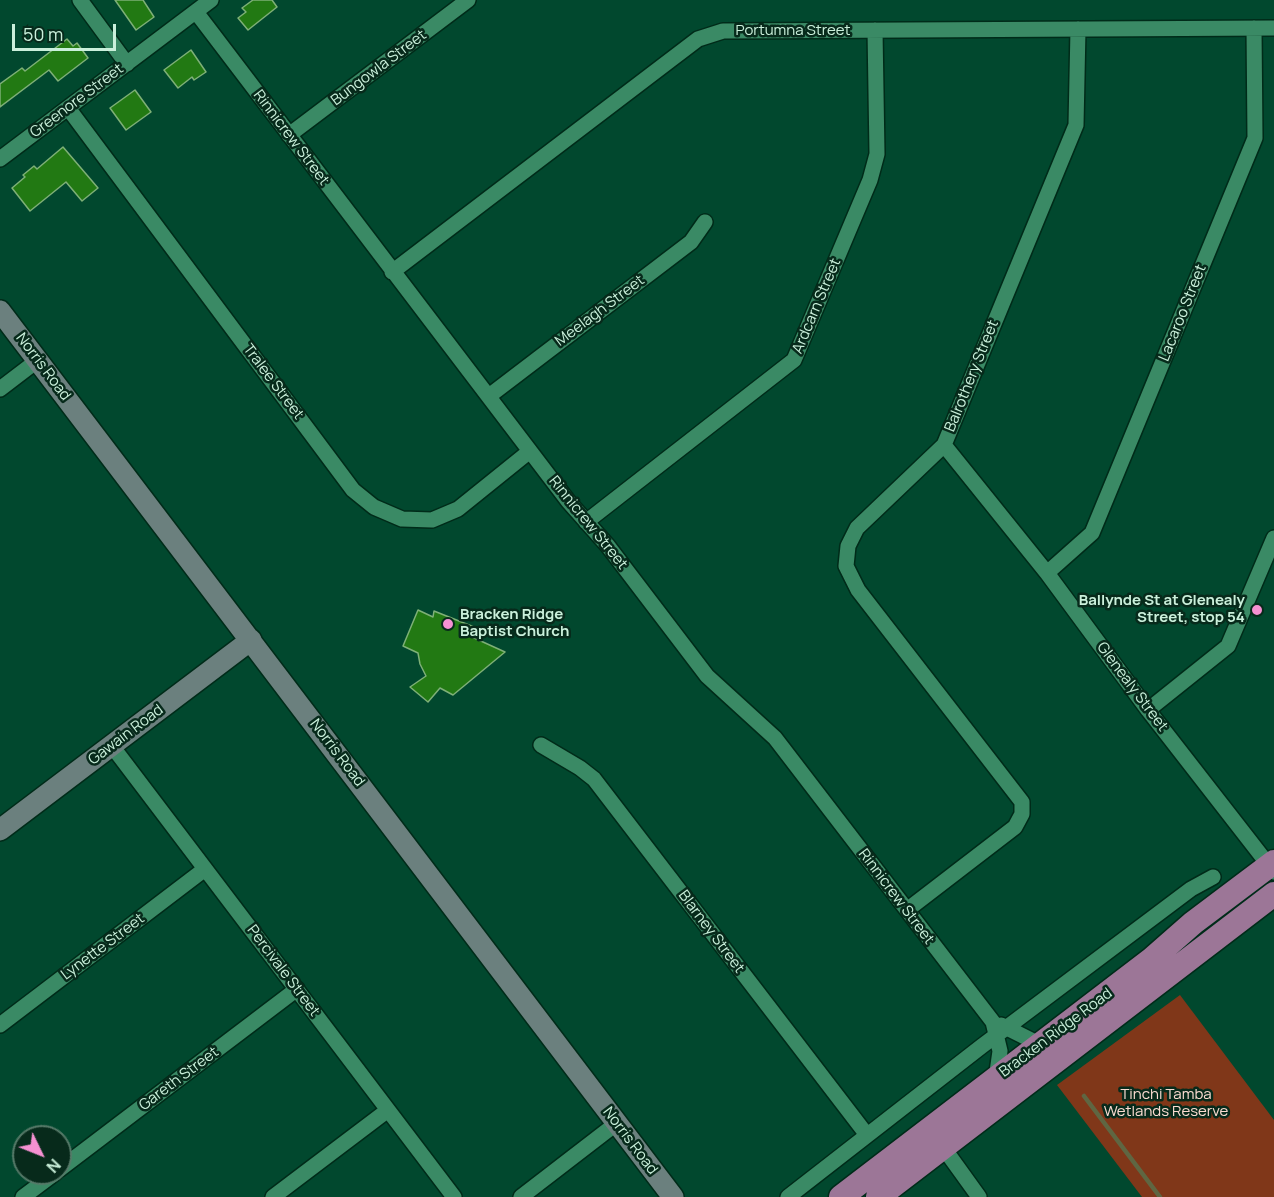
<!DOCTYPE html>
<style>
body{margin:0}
#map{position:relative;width:1274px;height:1197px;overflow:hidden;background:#01482e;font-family:Manrope,sans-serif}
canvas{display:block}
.north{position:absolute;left:12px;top:1125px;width:60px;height:60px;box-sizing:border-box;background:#072a1b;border:2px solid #557968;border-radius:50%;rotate:133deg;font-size:16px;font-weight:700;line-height:24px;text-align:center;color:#caf0db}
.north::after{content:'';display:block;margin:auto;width:21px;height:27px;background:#f591d2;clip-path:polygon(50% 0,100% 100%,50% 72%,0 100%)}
.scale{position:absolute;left:12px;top:24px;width:104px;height:27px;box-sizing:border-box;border:3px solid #caf0db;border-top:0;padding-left:8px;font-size:18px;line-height:21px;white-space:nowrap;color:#caf0db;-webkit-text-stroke:4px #072a1b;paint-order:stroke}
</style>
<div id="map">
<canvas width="1274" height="1197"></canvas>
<div class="north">N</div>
<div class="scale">50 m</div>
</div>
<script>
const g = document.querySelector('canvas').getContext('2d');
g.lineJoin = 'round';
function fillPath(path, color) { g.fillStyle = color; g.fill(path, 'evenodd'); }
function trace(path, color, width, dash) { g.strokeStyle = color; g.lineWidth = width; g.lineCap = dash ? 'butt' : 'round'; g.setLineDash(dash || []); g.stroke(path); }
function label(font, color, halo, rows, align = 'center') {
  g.font = font + ' Manrope,sans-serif'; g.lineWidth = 5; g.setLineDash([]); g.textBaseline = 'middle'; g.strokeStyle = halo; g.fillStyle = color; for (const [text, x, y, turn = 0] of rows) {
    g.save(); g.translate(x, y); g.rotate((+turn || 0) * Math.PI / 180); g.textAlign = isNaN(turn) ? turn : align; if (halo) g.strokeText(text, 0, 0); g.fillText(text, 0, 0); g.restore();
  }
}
fillPath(new Path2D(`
 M1180,995L1274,1120V1197H1142L1057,1085Z`), '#803719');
trace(new Path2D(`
 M1084,1096L1160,1197`), '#5f6642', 4.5);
const building = new Path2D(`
 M115,0H143L154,17L136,30Z
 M253,0H272L277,7L248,30L238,18L246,12L242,8Z
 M67,39L73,46L77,43L88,58L58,81L49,70L0,107V84L22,68L25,71Z
 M191,50L206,72L194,80L192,77L178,88L164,70Z
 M135,90L151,112L126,130L110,108Z
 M63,147L98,188L82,201L66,182L30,211L12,188L25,177L23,175L34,166L37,169Z
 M418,610L433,617L434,611L474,627L472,637L505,652L453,695L440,688L428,702L410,687L426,676L420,664L418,653L403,646Z`);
fillPath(building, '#227913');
trace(building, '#7eb077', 1.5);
const street = new Path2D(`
 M80,0L127,64
 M196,12L568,501L608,546L707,676L775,738L993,1022L1000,1051L996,1079
 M68,108L353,490L374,507L402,519L432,520L458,509L530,451
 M289,135L468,0
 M0,159L211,0
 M392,272L698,39L723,31L1274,28
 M0,389L38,360
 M489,396L691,242L705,222
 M944,445L1047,573L1148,710L1274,872
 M586,522L794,360L870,180L877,154L875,30
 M1047,573L1092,533L1255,138L1254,28
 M1148,710L1228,646L1274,538
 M541,745L580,768L594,779L867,1135
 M112,746L454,1197
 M907,910L1015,827L1022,814V802L858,590L846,566L848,546L857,528L944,445L1076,125L1078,29
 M0,1025L205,869
 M1001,1025L1041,1045
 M943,1147L979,1197
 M60,1169L297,989
 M23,1197L55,1173
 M273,1197L388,1110
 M521,1197L617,1123
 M788,1197L982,1046L1191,889L1213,877`);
const secondary = new Path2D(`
 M0,311L673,1197
 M0,830L251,640`);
const primary = new Path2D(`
 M841,1197L1152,959L1193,923L1274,862
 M878,1197L1274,894`);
trace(street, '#002b19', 18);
trace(secondary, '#002b19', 24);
trace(primary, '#002b19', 27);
trace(street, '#3a8a65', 15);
trace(secondary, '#6b807e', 21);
trace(primary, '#9c7697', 24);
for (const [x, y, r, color] of [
 [1257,610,6,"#f591d2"],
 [448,624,6,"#f591d2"]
]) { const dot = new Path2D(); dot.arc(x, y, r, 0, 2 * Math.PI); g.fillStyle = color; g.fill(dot); trace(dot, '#072a1b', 2); }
label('15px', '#caf0db', '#072a1b', [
 ["Portumna Street",793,31],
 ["Bungowla Street",379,68,-37],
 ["Greenore Street",77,101,-37],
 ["Rinnicrew Street",291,138,53],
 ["Ardcarn Street",817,306,-67],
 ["Meelagh Street",600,311,-37],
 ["Lacaroo Street",1183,313,-68],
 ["Norris Road",43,367,53],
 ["Balrothery Street",972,376,-68],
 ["Tralee Street",273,382,53],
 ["Rinnicrew Street",588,523,51],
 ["Glenealy Street",1132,687,53],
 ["Gawain Road",126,735,-37],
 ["Norris Road",337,753,53],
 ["Rinnicrew Street",896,897,53],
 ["Blarney Street",711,932,53],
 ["Lynette Street",103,947,-37],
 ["Percivale Street",283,971,53],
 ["Bracken Ridge Road",1056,1033,-37],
 ["Gareth Street",179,1079,-37],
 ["Norris Road",630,1141,53]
]);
label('bold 15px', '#caf0db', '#072a1b', [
 ["Ballynde St at Glenealy",1245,601],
 ["Street, stop 54",1245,618],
 ["Bracken Ridge",460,615,"left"],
 ["Baptist Church",460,632,"left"]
], 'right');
label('15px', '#fbdcd1', '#072a1b', [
 ["Tinchi Tamba",1166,1095],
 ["Wetlands Reserve",1166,1112]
]);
</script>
